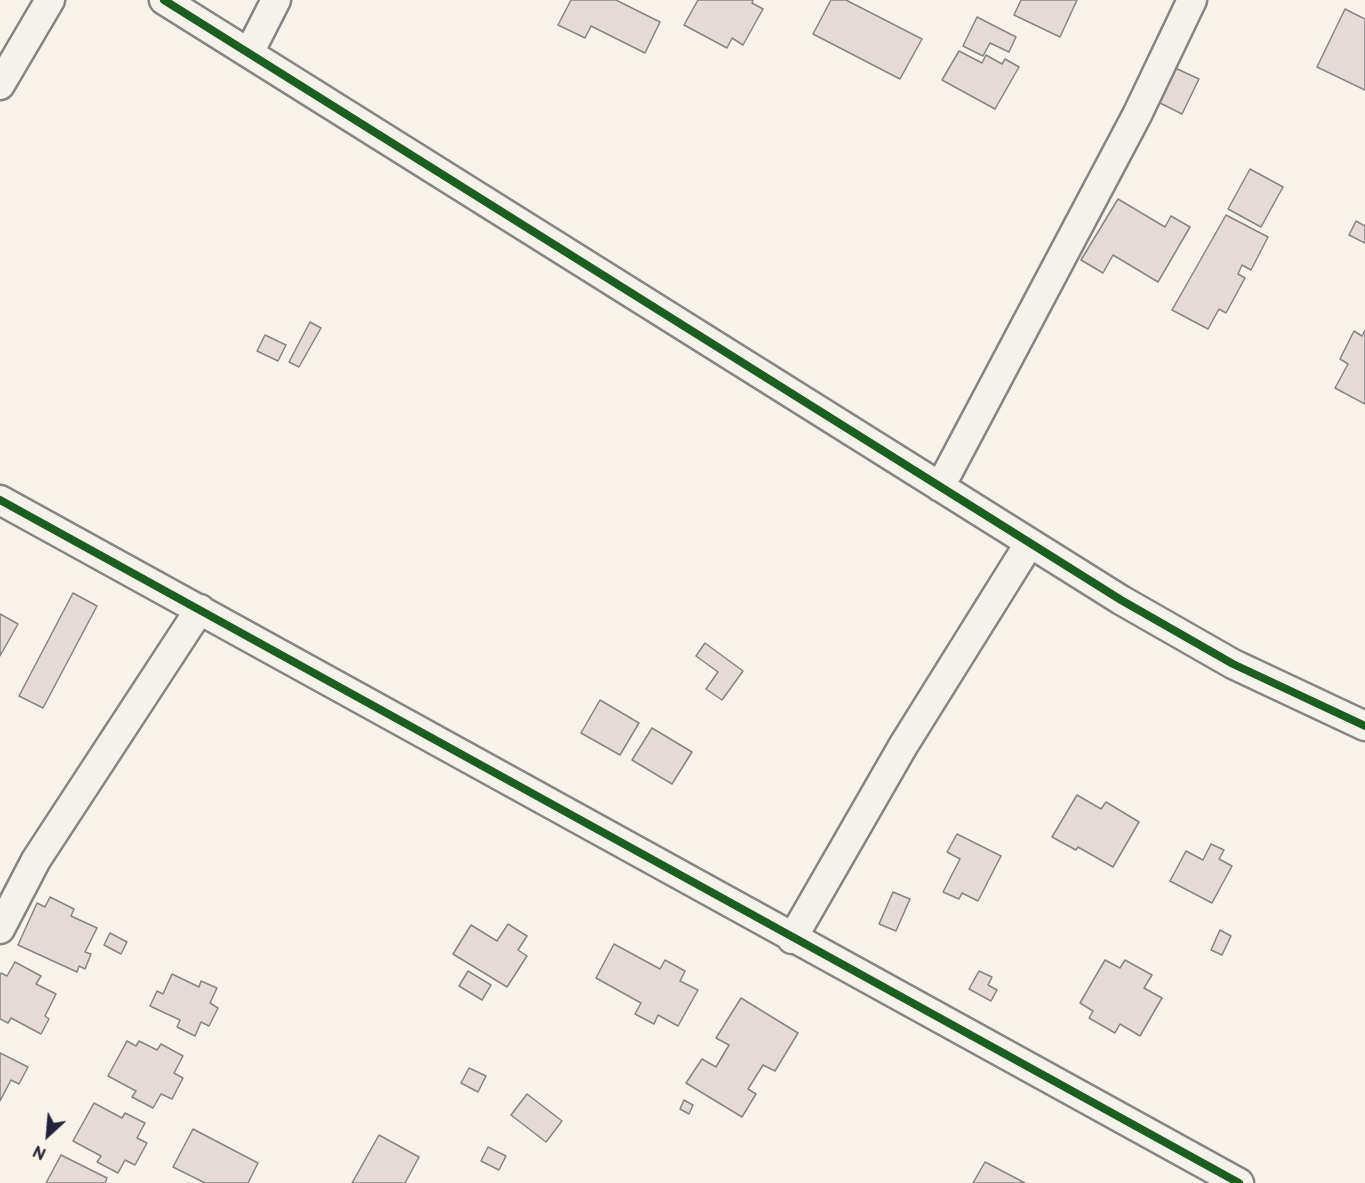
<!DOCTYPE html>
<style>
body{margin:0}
#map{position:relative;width:1365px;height:1183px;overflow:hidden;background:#f7f3ea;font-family:"Balsamiq Sans",sans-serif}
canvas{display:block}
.north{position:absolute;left:18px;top:1105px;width:60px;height:60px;-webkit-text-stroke:4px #fcf5e5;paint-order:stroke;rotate:206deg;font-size:16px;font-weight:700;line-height:24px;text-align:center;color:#22223b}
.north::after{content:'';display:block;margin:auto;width:21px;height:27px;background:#22223b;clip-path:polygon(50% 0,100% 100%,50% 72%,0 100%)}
</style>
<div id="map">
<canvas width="1365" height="1183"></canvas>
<div class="north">N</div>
</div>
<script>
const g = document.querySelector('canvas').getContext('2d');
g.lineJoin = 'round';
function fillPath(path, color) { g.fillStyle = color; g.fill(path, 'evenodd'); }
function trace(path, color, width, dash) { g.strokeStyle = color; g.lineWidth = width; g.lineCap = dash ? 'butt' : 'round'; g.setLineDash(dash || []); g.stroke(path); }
const building = new Path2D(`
 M571,0H616L660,22L645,53L591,26L585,38L558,25Z
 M698,0H753L752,3L763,9L743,45L732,38L727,48L684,25Z
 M831,0H846L922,39L900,79L813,34Z
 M1021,0H1077L1060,37L1014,15Z
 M1345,9L1365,19V90L1317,67Z
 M977,17L1016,37L1009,52L990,43L983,56L963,46Z
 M959,51L982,63L986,55L1002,64L1005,59L1019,67L995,109L942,80Z
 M1173,67L1199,79L1182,114L1156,101Z
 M1250,169L1283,187L1261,227L1228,209Z
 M1118,199L1165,227L1171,216L1190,227L1158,282L1113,255L1103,273L1081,260Z
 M1226,215L1268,237L1251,270L1242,265L1238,274L1245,278L1226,313L1219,309L1208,329L1172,310Z
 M1356,221L1365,226V243L1349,235Z
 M310,322L321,328L299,367L289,362Z
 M1365,330V404L1335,388L1348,364L1340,359L1354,331L1362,336Z
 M265,335L286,345L278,361L257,351Z
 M73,593L97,606L43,708L19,696Z
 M0,614L18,624L0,656Z
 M705,643L743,671L722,700L706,689L718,672L696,656Z
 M600,700L639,723L620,755L581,733Z
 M652,728L692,752L672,784L632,760Z
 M1077,795L1101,809L1106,802L1139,822L1113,867L1078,847L1076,850L1052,837Z
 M957,834L1001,856L978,901L962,893L959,899L943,892L960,859L947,852Z
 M1211,844L1224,850L1219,859L1232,866L1212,903L1170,881L1186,851L1203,860Z
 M893,892L910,899L896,931L879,924Z
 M50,897L74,909L71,916L97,928L85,952L91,954L85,969L79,966L77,972L18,945L37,903L45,907Z
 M508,924L527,936L518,950L527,956L507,987L453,954L471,925L497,941Z
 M1220,930L1231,936L1222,955L1211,950Z
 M110,933L127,942L121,954L104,945Z
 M614,944L660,969L665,960L685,971L680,981L698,990L678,1026L658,1015L654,1024L635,1014L641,1003L596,978Z
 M1105,960L1120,968L1125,960L1152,975L1144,988L1162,998L1140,1036L1120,1024L1115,1033L1089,1018L1093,1011L1080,1003Z
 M15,962L41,976L36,984L56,994L45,1016L49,1019L41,1034L11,1018L8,1023L0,1019V975L1,973L7,976Z
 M468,971L491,985L482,1000L459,986Z
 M979,971L992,977L988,985L997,990L991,1001L969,989Z
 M172,974L199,987L201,981L217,988L210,1003L218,1008L209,1026L201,1022L195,1036L177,1027L180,1020L150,1006L157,991L163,994Z
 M741,998L798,1033L775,1071L763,1065L748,1089L756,1094L742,1117L686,1083L702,1059L716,1067L729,1045L716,1038Z
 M127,1041L136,1046L139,1041L157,1050L161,1044L183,1056L174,1073L183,1078L172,1099L161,1094L153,1108L132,1097L136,1091L108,1076Z
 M0,1053L28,1067L19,1084L11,1080L0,1101Z
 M469,1068L486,1076L478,1092L461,1083Z
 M527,1094L562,1121L546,1142L511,1115Z
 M684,1100L693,1105L689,1114L680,1109Z
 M94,1103L122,1118L125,1113L145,1123L137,1138L147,1143L135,1165L125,1160L118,1173L97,1162L101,1156L73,1141Z
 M193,1129L258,1163L248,1183H205L173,1167Z
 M379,1135L419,1157L405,1183H352Z
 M488,1147L506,1156L499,1170L481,1161Z
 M61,1155L107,1178L105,1183H46Z
 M985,1162L1025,1183H973Z`);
fillPath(building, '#e5dad5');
trace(building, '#868485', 1.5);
const minor = new Path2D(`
 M164,0L1121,600L1233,664L1365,726
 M249,53L276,0
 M0,85L50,0
 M940,487L1137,115L1192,0
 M0,500C414,725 824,958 1239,1183
 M0,929L36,860L200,609
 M792,939L903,746L1029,544`);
trace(minor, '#868485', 33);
trace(minor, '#f5f2ec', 28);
trace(new Path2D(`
 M164,0L1121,600L1233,664L1365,726
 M0,500C414,725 824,958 1239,1183`), '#1b5e20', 8);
</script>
